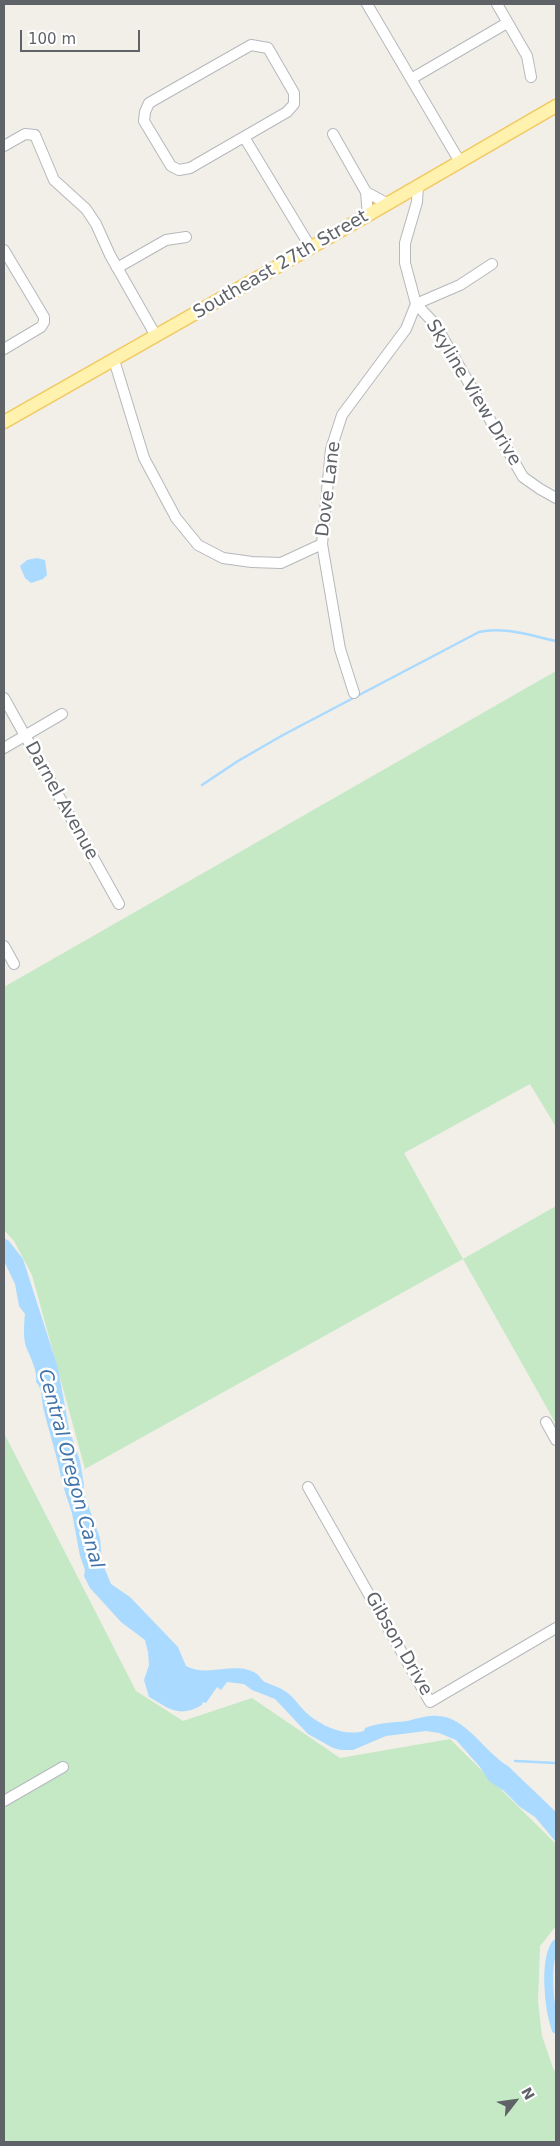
<!DOCTYPE html>
<style>
body{margin:0}
#map{position:relative;width:560px;height:2146px;overflow:hidden;background:#f1efe8;font-family:"DejaVu Sans",sans-serif}
canvas{display:block}
.frame{position:absolute;inset:0;border:5px solid #5f6368;pointer-events:none}
.north{position:absolute;left:490px;top:2076px;width:50px;height:50px;-webkit-text-stroke:4px #fff;paint-order:stroke;rotate:60deg;font-size:14px;font-weight:700;line-height:20px;text-align:center;color:#5f6368}
.north::after{content:'';display:block;margin:auto;width:18px;height:22px;background:#5f6368;clip-path:polygon(50% 0,100% 100%,50% 72%,0 100%)}
.scale{position:absolute;left:20px;top:30px;width:120px;height:22px;box-sizing:border-box;border:2px solid #5f6368;border-top:0;padding-left:6px;font-size:15px;line-height:18px;white-space:nowrap;color:#5f6368;-webkit-text-stroke:4px #fff;paint-order:stroke}
</style>
<div id="map">
<canvas width="560" height="2146"></canvas>
<div class="frame"></div>
<div class="north">N</div>
<div class="scale">100 m</div>
</div>
<script>
const g = document.querySelector('canvas').getContext('2d');
g.lineJoin = 'round';
function fillPath(path, color) { g.fillStyle = color; g.fill(path, 'evenodd'); }
function trace(path, color, width, dash) { g.strokeStyle = color; g.lineWidth = width; g.lineCap = dash ? 'butt' : 'round'; g.setLineDash(dash || []); g.stroke(path); }
function label(font, color, halo, rows, align = 'center') {
  g.font = font + ' "DejaVu Sans",sans-serif'; g.lineWidth = 5; g.setLineDash([]); g.textBaseline = 'middle'; g.strokeStyle = halo; g.fillStyle = color; for (const [text, x, y, turn = 0] of rows) {
    g.save(); g.translate(x, y); g.rotate((+turn || 0) * Math.PI / 180); g.textAlign = isNaN(turn) ? turn : align; if (halo) g.strokeText(text, 0, 0); g.fillText(text, 0, 0); g.restore();
  }
}
fillPath(new Path2D(`
 M556,671V1127L530,1084L404,1153L463,1259L556,1206V1424L463,1259L85,1469L32,1275L14,1241L4,1230V987Z
 M4,1433L136,1691L183,1721L252,1698L340,1758L450,1739L556,1844V1926L540,1946L538,2001L542,2036L553,2068L556,2073V2142H4Z`), '#c5e8c5');
fillPath(new Path2D(`
 M37,558L45,560L47,575L43,579L31,583L25,578L20,566L27,560Z
 M4,1238L9,1241L23,1259L58,1368L69,1429L80,1461L84,1485L83,1491L100,1538L102,1562L111,1584L130,1597L178,1647L186,1666C208,1678 236,1660 257,1674C260,1676 262,1681 265,1682C274,1686 282,1688 289,1694C297,1701 302,1710 310,1716C326,1728 345,1736 364,1731L365,1728C381,1722 390,1723 407,1721C417,1719 427,1715 437,1716C466,1716 485,1753 508,1766L556,1812V1842L535,1817L520,1807L504,1791L489,1781L480,1767L456,1740L439,1733L426,1731L386,1736L353,1750H341L333,1748L308,1734L275,1699L252,1690L244,1684L227,1682L221,1690L217,1687L206,1703L203,1702L202,1705C179,1718 170,1709 149,1697L144,1680L149,1665L148,1652L145,1640L121,1622L90,1588L84,1576L85,1570L80,1556L72,1513L64,1489L65,1486L62,1483C58,1458 50,1436 44,1411C41,1400 43,1389 36,1382C38,1372 30,1356 26,1347C23,1337 24,1324 25,1314L19,1306L15,1284L4,1261Z`), '#aadaff');
trace(new Path2D(`
 M202,785L238,761L283,735L479,632C503,626 532,636 556,641
 M515,1761L556,1763`), '#aadaff', 2.5);
trace(new Path2D(`
 M556,1944C544,1962 549,2008 556,2029`), '#aadaff', 9);
const minor = new Path2D(`
 M367,4L460,162
 M497,4L527,56L531,77
 M251,45L268,48L294,93V104L287,112L190,168L179,170L171,166L144,121L145,112L149,103Z
 M411,79L507,23
 M333,134L366,192L368,215
 M244,137L311,248
 M4,146L25,134L35,135L54,180L86,209L96,224L110,255L156,336
 M418,186L417,202L405,243V263L416,304L435,324L523,477L540,489L556,498
 M366,192L388,204
 M4,250L44,317V322L41,327L4,349
 M117,268L166,240L186,237
 M114,360L144,458L176,518L198,545L223,558L252,562L281,563L322,544
 M354,693L340,649L322,544L331,449L342,415L406,329L416,304L460,285L492,264
 M4,698L119,904
 M4,748L62,714
 M4,946L14,964
 M546,1422L556,1440
 M308,1487L430,1702L556,1628
 M4,1801L63,1767`);
const major = new Path2D(`
 M4,422L368,215L556,106`);
trace(minor, '#b5b8bc', 12);
trace(major, '#f2c960', 15);
trace(minor, '#fff', 10);
trace(major, '#fff2af', 12);
label('18px', '#5f6368', '#fff', [
 ["Southeast 27th Street",281,265,-30],
 ["Skyline View Drive",473,393,59],
 ["Dove Lane",329,489,-83],
 ["Darnel Avenue",61,801,61],
 ["Gibson Drive",398,1644,60]
]);
label('italic 19px', '#4174aa', '#fff', [
 ["Central Oregon Canal",70,1469,75]
]);
</script>
